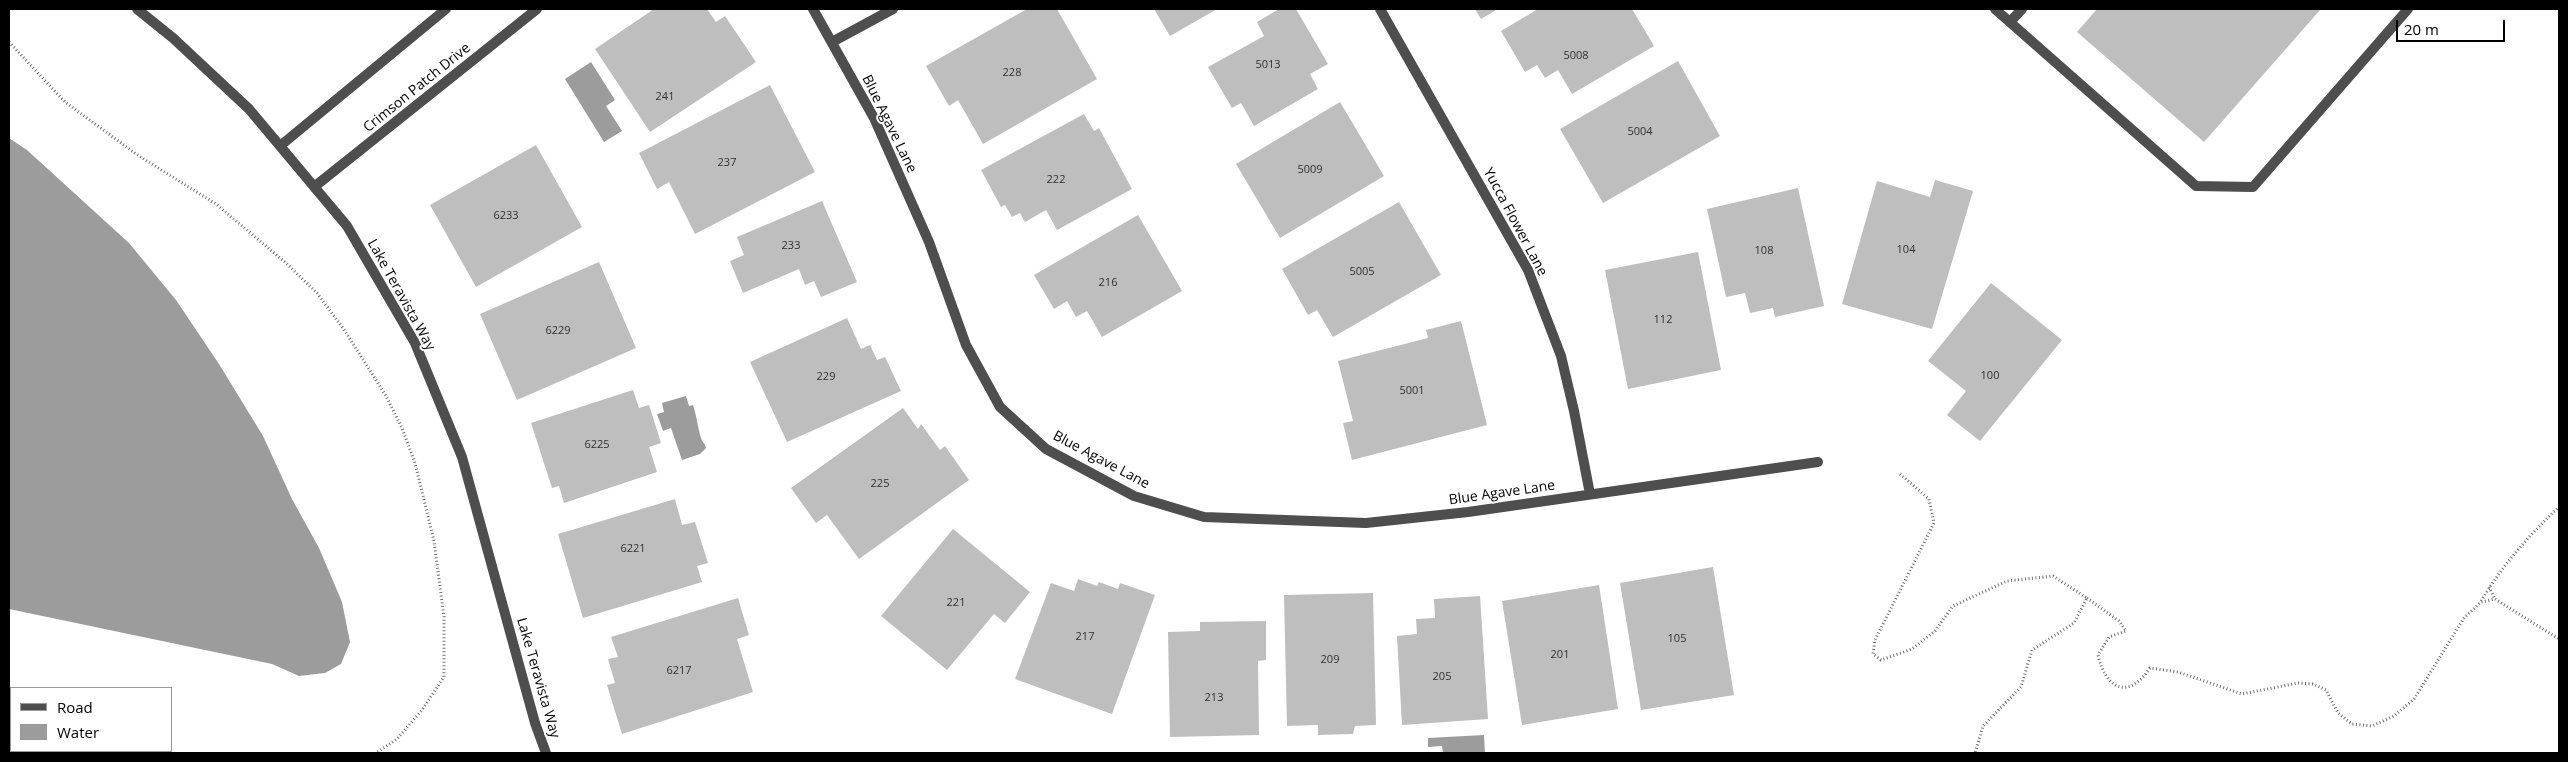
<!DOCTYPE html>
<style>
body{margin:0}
#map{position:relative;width:2568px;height:762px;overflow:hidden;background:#fff;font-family:"Open Sans",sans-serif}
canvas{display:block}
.frame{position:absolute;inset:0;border:10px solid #000;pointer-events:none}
.legend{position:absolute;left:10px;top:687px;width:162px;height:65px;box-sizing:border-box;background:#fff;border:1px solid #999;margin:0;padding:6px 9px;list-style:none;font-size:15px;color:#000}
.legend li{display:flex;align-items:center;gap:10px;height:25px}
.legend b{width:25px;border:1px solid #999}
.scale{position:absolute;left:2396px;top:20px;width:109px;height:22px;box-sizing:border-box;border:2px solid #000;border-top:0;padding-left:6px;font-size:15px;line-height:18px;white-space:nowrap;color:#000;-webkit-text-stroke:4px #fff;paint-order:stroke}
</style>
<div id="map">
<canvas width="2568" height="762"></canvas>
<div class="frame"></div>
<ul class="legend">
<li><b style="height:6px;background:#4e4e4e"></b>Road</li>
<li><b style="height:14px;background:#9c9c9c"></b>Water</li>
</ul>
<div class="scale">20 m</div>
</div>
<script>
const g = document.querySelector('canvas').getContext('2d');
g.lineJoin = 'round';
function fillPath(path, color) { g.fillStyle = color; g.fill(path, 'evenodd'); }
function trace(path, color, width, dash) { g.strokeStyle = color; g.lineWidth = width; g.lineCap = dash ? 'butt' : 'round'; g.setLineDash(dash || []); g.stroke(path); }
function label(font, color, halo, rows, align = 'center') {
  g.font = font + ' "Open Sans",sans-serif'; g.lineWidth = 4; g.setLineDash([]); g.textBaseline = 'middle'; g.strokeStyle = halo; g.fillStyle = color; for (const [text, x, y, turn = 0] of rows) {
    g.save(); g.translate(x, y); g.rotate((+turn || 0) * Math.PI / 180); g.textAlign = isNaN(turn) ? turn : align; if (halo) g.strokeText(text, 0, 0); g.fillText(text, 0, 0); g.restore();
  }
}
fillPath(new Path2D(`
 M591,62L615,100L606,106L622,131L604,142L565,79Z
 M9,138L27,150L129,243L176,300L219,364L263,436L292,499L319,548L342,602L350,642L341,664L325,673L299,676L272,664L9,609Z
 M686,396L689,406L693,405C697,417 698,429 701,438C702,442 705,443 706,448L700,454L682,460L671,428L663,431L657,414L664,412L662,403Z
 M1484,735L1485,753H1443L1442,746L1428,747V738Z`), '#9c9c9c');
fillPath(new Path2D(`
 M654,9H707L716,22L725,16L756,62L650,132L595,49Z
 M1027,9H1057L1097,79L983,144L958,100L949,106L926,66Z
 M1154,9H1217L1170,36Z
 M1279,9H1296L1328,64L1310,74L1318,89L1254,126L1241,103L1232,108L1208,67L1264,36L1257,22Z
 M1475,9H1498L1481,19Z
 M1538,9H1632L1654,46L1572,94L1558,70L1545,78L1537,65L1525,72L1501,31Z
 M2097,9H2321L2204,142L2077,32Z
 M1678,61L1720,136L1603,203L1560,129Z
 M770,85L815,172L695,234L669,182L657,189L639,153Z
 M1340,102L1384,176L1280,238L1236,164Z
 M1084,114L1094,131L1099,128L1132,189L1057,230L1046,210L1025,222L1020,213L1012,217L1005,205L1001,207L981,170Z
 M536,145L582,227L476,287L430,205Z
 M1935,180L1973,191L1932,329L1842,304L1877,181L1930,197Z
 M1798,188L1824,306L1775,317L1773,308L1750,313L1745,293L1726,297L1707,209Z
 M822,201L857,282L821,297L814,281L805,285L799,269L743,293L730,261L744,255L737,237Z
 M1399,202L1441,275L1333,337L1317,310L1308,315L1282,269Z
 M1138,215L1182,291L1102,337L1087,311L1076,317L1067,301L1054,309L1034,275Z
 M1698,252L1721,370L1628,389L1605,270Z
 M599,262L636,348L517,400L480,314Z
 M1991,283L2062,340L1980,441L1947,415L1966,391L1928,361Z
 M847,318L861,349L870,345L877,360L885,357L901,391L787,442L750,362Z
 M1461,321L1487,425L1352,460L1343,423L1353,421L1338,361L1428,338L1426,330Z
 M633,390L639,408L649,405L661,443L649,447L657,472L564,503L559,486L552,488L531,423Z
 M903,408L918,429L921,424L940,450L945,446L969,480L859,559L827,515L816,523L791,488Z
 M675,499L682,525L695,522L708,563L697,566L702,582L583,618L558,534Z
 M953,529L1030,592L1005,623L994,614L947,670L881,616Z
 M1713,567L1734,695L1641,710L1620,583Z
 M1078,579L1097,586L1099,582L1118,589L1120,583L1155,595L1112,714L1015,679L1051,583L1074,591Z
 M1599,585L1618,709L1522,725L1502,601Z
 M1373,593L1376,725L1355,726L1353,734L1318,735V725L1287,726L1284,595Z
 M1480,596L1488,719L1402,725L1397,636L1417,634L1416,619L1435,618L1434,599Z
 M738,598L749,635L737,639L753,692L622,734L607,685L615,683L608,659L618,657L611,637Z
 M1266,621V660L1258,661L1259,735L1170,737L1168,632L1200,631V622Z`), '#bebebe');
trace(new Path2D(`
 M9,42L65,102L139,156L216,204L286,263L317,293L345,331L386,396L402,428L415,463L434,541L444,617V677L422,710L397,739L376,753
 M1900,474L1929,499L1934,523L1875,640L1873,654L1881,660L1912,649L1935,631L1953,606L2007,581L2053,576L2087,598L2074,623L2032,650L2021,687L1983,726L1975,753
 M2489,587L2495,599
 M2087,598L2119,621L2126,631L2109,637L2098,655C2106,690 2129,700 2150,668L2178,672L2242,694L2298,683L2313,684L2326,690L2338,713L2352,724L2372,726L2394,716L2414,699L2464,618L2481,602L2495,599L2559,639
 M2481,601C2502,566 2529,535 2559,507`), '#707070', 3, [1, 2.5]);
trace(new Path2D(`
 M1995,9L2196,186L2253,187L2408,9
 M2010,22L2022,9`), '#4e4e4e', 10);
trace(new Path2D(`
 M137,9L173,38L249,109L347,226L415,343L462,457L535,723L546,753
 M813,9L874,118L929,242L966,345L1000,407L1046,449L1134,496L1204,517L1366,523L1468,512L1818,462
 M1380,9L1528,270L1561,356L1574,411L1590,494
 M832,42L893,9
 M280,146L446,9
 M314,187L537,9`), '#4e4e4e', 10);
label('11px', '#303030', null, [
 ["5008",1576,56],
 ["5013",1268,65],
 ["228",1012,73],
 ["241",665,97],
 ["5004",1640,132],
 ["237",727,163],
 ["5009",1310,170],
 ["222",1056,180],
 ["6233",506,216],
 ["233",791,246],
 ["104",1906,250],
 ["108",1764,251],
 ["5005",1362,272],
 ["216",1108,283],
 ["112",1663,320],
 ["6229",558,331],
 ["100",1990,376],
 ["229",826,377],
 ["5001",1412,391],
 ["6225",597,445],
 ["225",880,484],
 ["6221",633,549],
 ["221",956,603],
 ["217",1085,637],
 ["105",1677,639],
 ["201",1560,655],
 ["209",1330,660],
 ["6217",679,671],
 ["205",1442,677],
 ["213",1214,698]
]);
label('14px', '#000', '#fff', [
 ["Crimson Patch Drive",417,88,-39],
 ["Blue Agave Lane",889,124,64],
 ["Yucca Flower Lane",1515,222,62],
 ["Lake Teravista Way",401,295,61],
 ["Blue Agave Lane",1101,460,28],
 ["Blue Agave Lane",1502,493,-8],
 ["Lake Teravista Way",538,678,74]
]);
</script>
